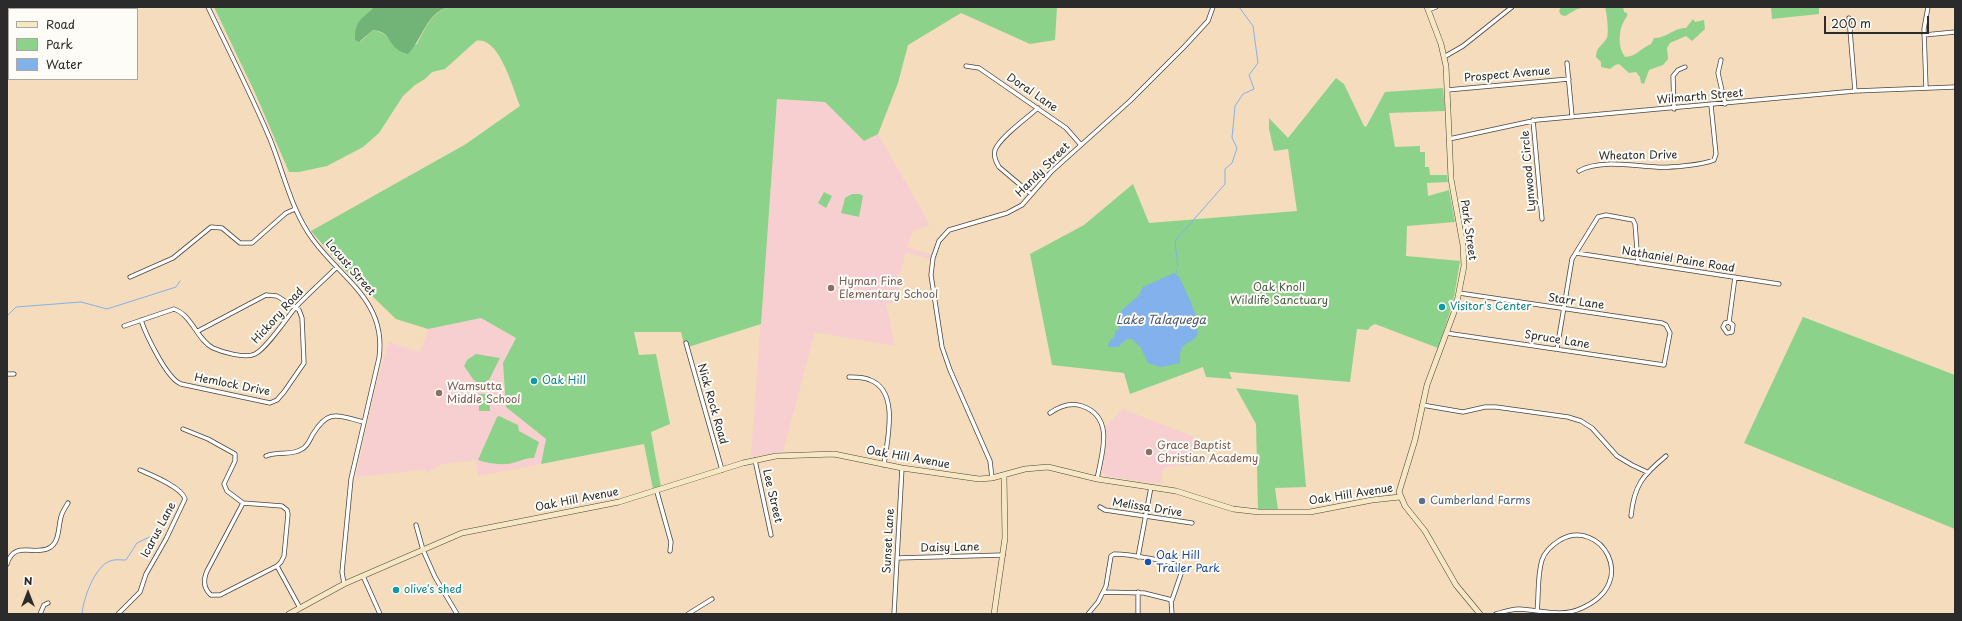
<!DOCTYPE html>
<style>
body{margin:0}
#map{position:relative;width:1962px;height:621px;overflow:hidden;background:#f4dcbd;font-family:"Playpen Sans",sans-serif}
canvas{display:block}
.frame{position:absolute;inset:0;border:8px solid #2b2b2b;pointer-events:none}
.legend{position:absolute;left:8px;top:8px;width:130px;height:72px;box-sizing:border-box;background:#fdfcf7;border:1px solid #a9a8a5;margin:0;padding:5px 7px;list-style:none;font-size:12px;color:#2b2b2b}
.legend li{display:flex;align-items:center;gap:8px;height:20px}
.legend b{width:20px;border:1px solid #a9a8a5}
.north{position:absolute;left:8px;top:573px;width:40px;height:40px;-webkit-text-stroke:3px #fdfcf7;paint-order:stroke;rotate:0deg;font-size:11px;font-weight:700;line-height:16px;text-align:center;color:#2b2b2b}
.north::after{content:'';display:block;margin:auto;width:14px;height:18px;background:#2b2b2b;clip-path:polygon(50% 0,100% 100%,50% 72%,0 100%)}
.scale{position:absolute;left:1824px;top:16px;width:105px;height:18px;box-sizing:border-box;border:2px solid #2b2b2b;border-top:0;padding-left:5px;font-size:12px;line-height:14px;white-space:nowrap;color:#2b2b2b;-webkit-text-stroke:3px #fdfcf7;paint-order:stroke}
</style>
<div id="map">
<canvas width="1962" height="621"></canvas>
<div class="frame"></div>
<ul class="legend">
<li><b style="height:5px;background:#f7e8c3"></b>Road</li>
<li><b style="height:11px;background:#8dd28b"></b>Park</li>
<li><b style="height:11px;background:#82b1ec"></b>Water</li>
</ul>
<div class="north">N</div>
<div class="scale">200 m</div>
</div>
<script>
const g = document.querySelector('canvas').getContext('2d');
g.lineJoin = 'round';
function fillPath(path, color) { g.fillStyle = color; g.fill(path, 'evenodd'); }
function trace(path, color, width, dash) { g.strokeStyle = color; g.lineWidth = width; g.lineCap = dash ? 'butt' : 'round'; g.setLineDash(dash || []); g.stroke(path); }
function label(font, color, halo, rows, align = 'center') {
  g.font = font + ' "Playpen Sans",sans-serif'; g.lineWidth = 4; g.setLineDash([]); g.textBaseline = 'middle'; g.strokeStyle = halo; g.fillStyle = color; for (const [text, x, y, turn = 0] of rows) {
    g.save(); g.translate(x, y); g.rotate((+turn || 0) * Math.PI / 180); g.textAlign = isNaN(turn) ? turn : align; if (halo) g.strokeText(text, 0, 0); g.fillText(text, 0, 0); g.restore();
  }
}
fillPath(new Path2D(`
 M777,99L825,102L863,141L878,134L930,225L913,231L907,247L932,255L931,260L906,252L900,274H897L901,303H886L895,346L815,332L783,452L751,457Z
 M481,318L516,338L503,363L506,407L546,439L541,464L479,476L475,460L442,464L425,474V470L356,477L377,381L389,342L420,352L428,329Z
 M1122,409L1194,437L1192,466L1184,465L1164,468L1160,484L1105,476L1102,470L1107,440L1106,427Z`), '#f7cfd1');
fillPath(new Path2D(`
 M214,7H374L360,42L373,30C386,32 390,39 397,50L417,44C425,29 431,13 448,7H1057L1055,40L1030,44L961,13L908,45L898,83L878,134L864,141L825,102L777,99L761,324L685,348L681,332H634L639,355L656,354L670,424L651,432L661,487L653,489L644,444L541,464L546,439L506,407L503,363L516,338L481,318L428,329L396,319L344,269L311,231L466,144L520,106C513,89 499,35 476,41L445,69L432,72L425,79L415,85L403,96L379,133L363,147L327,166L299,172H289L256,95Z
 M1561,7H1588L1577,9L1565,16L1561,15L1559,11Z
 M1605,7H1623L1624,12L1627,13C1628,17 1626,17 1624,21C1618,31 1618,48 1625,57C1636,57 1641,48 1651,44L1654,38C1667,38 1675,27 1686,28L1693,19L1695,22L1704,20L1705,29L1692,41L1686,36L1670,43L1667,48L1668,59L1663,65L1649,70L1644,84L1641,83L1640,77L1636,72L1629,73L1619,64L1615,65L1610,69L1601,67V62L1596,57C1596,47 1602,46 1607,38C1609,33 1607,13 1605,7Z
 M1771,7H1819V14L1772,19Z
 M1336,78L1344,84L1364,126L1366,127L1385,92L1443,88L1445,111L1389,113L1395,147L1420,146V152H1425V167H1429L1430,175H1447L1448,182L1427,183L1428,196L1449,190L1455,222L1407,226L1406,256L1460,261L1453,303L1438,348L1375,324L1371,326L1368,330L1357,329L1350,382L1229,372L1232,379L1206,377L1203,367L1130,394L1124,373L1052,365L1030,254L1084,225L1133,184L1149,223L1297,211L1288,149L1274,151L1269,129V118L1288,138Z
 M824,192L832,196L826,208L818,203Z
 M852,194H860L863,196L859,217L841,213L845,198Z
 M1803,317L1955,375V529L1744,443Z
 M476,354L500,358L487,384L480,385L473,379L464,366L467,360Z
 M1236,388L1298,395L1306,487L1275,488L1278,510L1258,509L1256,424Z
 M479,394H490V411H479Z
 M499,416L518,425L519,431L539,442L534,458C527,458 523,460 516,462C504,466 490,464 478,460L497,417Z`), '#8dd28b');
fillPath(new Path2D(`
 M374,7H448C426,14 423,38 408,54C405,53 401,52 398,50C387,42 391,32 373,30L359,42L355,40C355,19 361,21 374,7Z`), '#72b477');
fillPath(new Path2D(`
 M1174,273L1179,277C1185,290 1204,324 1196,337C1194,340 1192,340 1189,342C1179,347 1180,353 1180,363L1161,367L1148,363L1141,348L1132,339H1127L1118,347H1109L1108,345L1111,339H1114L1115,331L1119,329L1118,316L1122,310L1139,295L1143,287Z`), '#82b1ec');
trace(new Path2D(`
 M1178,267L1175,241L1225,184V169L1232,163L1237,148L1232,138L1235,106L1243,94L1254,89L1249,75L1258,63L1253,26L1239,7
 M1176,273L1177,271
 M7,316L16,307L81,302L107,309L176,287L180,281
 M82,614C83,599 95,566 110,561C115,559 121,560 126,560L137,543L160,532`), '#82b1ec', 1);
const street = new Path2D(`
 M36,7V9
 M208,7C229,51 251,94 270,139C284,173 291,211 314,241C343,280 387,302 379,358L351,479L342,572L344,584
 M70,9L72,7
 M1428,10L1436,7
 M1849,18L1855,91
 M1924,35L1955,32
 M1444,57L1463,46L1512,7
 M1721,60L1718,73L1725,104
 M1567,63L1572,116
 M966,66L979,68L1066,128L1081,145
 M1926,88L1924,29L1928,7
 M1447,90L1569,79
 M1674,109L1673,76L1678,70L1685,67
 M1533,120L1542,219
 M1449,139L1537,120L1855,91L1955,87
 M1579,171C1598,159 1634,166 1656,167C1668,168 1703,165 1714,160L1716,154L1711,105
 M1031,194L999,167C996,162 993,156 995,150C1000,137 1027,118 1038,108
 M1576,253L1779,284
 M130,277L173,258L211,227L222,228L240,243H252L286,213L295,209
 M141,320C146,335 167,379 181,384L270,403L277,400L284,392L304,363L302,318L299,310L277,296L266,295L198,331
 M1729,322L1733,325L1732,332L1727,333L1723,327L1725,323L1729,322L1735,277
 M124,326L174,309C192,315 197,340 213,348C222,352 245,359 255,354C266,349 286,319 295,308C308,294 323,281 337,267
 M1446,333L1664,365L1670,333L1666,325L1662,323L1459,293
 M686,343L722,470
 M1557,349L1572,259L1598,217L1606,215L1633,220L1635,224L1638,263
 M7,374H14
 M849,377C856,377 864,377 870,380C900,391 887,440 884,465
 M1422,405L1463,412L1485,407H1496L1568,417L1581,421L1592,428L1617,456L1632,465L1647,472
 M1050,413C1060,406 1070,402 1082,406C1115,417 1102,453 1097,479
 M183,429L208,439L235,454V461L224,484L227,491L243,503
 M266,456C278,451 292,456 302,449C308,446 310,439 313,434C329,408 338,416 364,422
 M755,460L771,535
 M992,478L990,461L950,370L942,347L931,275L933,258L939,241L949,230L1007,213L1022,205L1051,172L1130,101L1184,47L1208,21L1213,7
 M657,492L671,542L670,551
 M1100,507L1105,510L1192,523
 M1631,516C1634,485 1643,475 1666,456
 M416,525L423,550L435,577L457,614
 M1138,557L1151,487
 M897,558L1003,555
 M7,564C14,540 34,556 49,548C60,542 58,527 61,517C62,512 65,508 68,503
 M277,566L220,595H211C203,588 203,580 207,571L243,503L282,506L287,510L288,514L284,556L281,562L277,566L300,608
 M363,576L380,614
 M1171,600L1172,614
 M40,614L44,605L48,603
 M118,614L140,592L146,574L166,539L185,499C182,487 151,475 140,470
 M688,614L712,599
 M894,614L902,468
 M1088,614L1098,602L1106,586L1111,556L1114,554C1126,554 1175,561 1183,568L1172,600L1144,593L1103,592
 M1138,614V592
 M1496,614C1503,612 1511,609 1519,609C1541,610 1561,618 1582,608C1641,582 1600,517 1560,540C1552,545 1545,551 1542,560C1537,576 1539,595 1537,611`);
const secondary = new Path2D(`
 M1427,7L1441,44L1446,66L1451,179L1463,245L1464,266L1456,307L1427,385L1415,440L1399,492L1405,506L1425,531L1456,585L1480,614
 M289,614L344,584L462,533L619,502L743,463L776,456L834,454L902,468L979,479L992,478L1025,469L1048,467L1097,479L1176,491L1233,509L1259,512H1310L1372,500L1400,497
 M994,614L1005,538L1004,475`);
trace(street, '#494641', 5);
trace(secondary, '#494641', 6);
trace(street, '#fff', 3.5);
trace(secondary, '#f7e8c3', 5);
for (const [x, y, r, color] of [
 [831,288,4,"#8d6e63"],
 [1442,307,4,"#0f9aa8"],
 [534,381,4,"#0f9aa8"],
 [439,393,4,"#8d6e63"],
 [1149,452,4,"#8d6e63"],
 [1422,501,4,"#5c6f8a"],
 [1148,562,4,"#1a4fb4"],
 [396,590,4,"#0f9aa8"]
]) { const dot = new Path2D(); dot.arc(x, y, r, 0, 2 * Math.PI); g.fillStyle = color; g.fill(dot); trace(dot, '#fdfcf7', 1.5); }
label('11px', '#2b2b2b', '#fdfcf7', [
 ["Prospect Avenue",1507,75,-5],
 ["Doral Lane",1032,93,34],
 ["Wilmarth Street",1700,97,-5],
 ["Wheaton Drive",1638,156,-1],
 ["Handy Street",1043,170,-45],
 ["Lynwood Circle",1529,171,-95],
 ["Park Street",1468,230,82],
 ["Nathaniel Paine Road",1678,260,9],
 ["Locust Street",350,268,49],
 ["Starr Lane",1576,302,8],
 ["Hickory Road",278,316,-48],
 ["Spruce Lane",1557,340,9],
 ["Hemlock Drive",232,385,11],
 ["Nick Rock Road",712,404,74],
 ["Oak Hill Avenue",908,458,10],
 ["Oak Hill Avenue",1351,495,-9],
 ["Lee Street",772,496,77],
 ["Oak Hill Avenue",577,500,-11],
 ["Melissa Drive",1147,508,9],
 ["Icarus Lane",159,530,-62],
 ["Sunset Lane",889,541,-87],
 ["Daisy Lane",950,548,-1]
]);
label('11px', '#785e54', '#fdfcf7', [
 ["Hyman Fine",839,282],
 ["Elementary School",839,295],
 ["Wamsutta",447,387],
 ["Middle School",447,400],
 ["Grace Baptist",1157,446],
 ["Christian Academy",1157,459]
], 'left');
label('11px', '#485d48', '#fdfcf7', [
 ["Oak Knoll",1279,288],
 ["Wildlife Sanctuary",1279,301]
]);
label('11px', '#0d838f', '#fdfcf7', [
 ["Visitor's Center",1450,307],
 ["Oak Hill",542,381],
 ["olive's shed",404,590]
], 'left');
label('11px', '#4e5e75', '#fdfcf7', [
 ["Cumberland Farms",1430,501]
], 'left');
label('11px', '#164399', '#fdfcf7', [
 ["Oak Hill",1156,556],
 ["Trailer Park",1156,569]
], 'left');
label('italic 12px', '#495a6f', '#fdfcf7', [
 ["Lake Talaquega",1161,321]
]);
</script>
